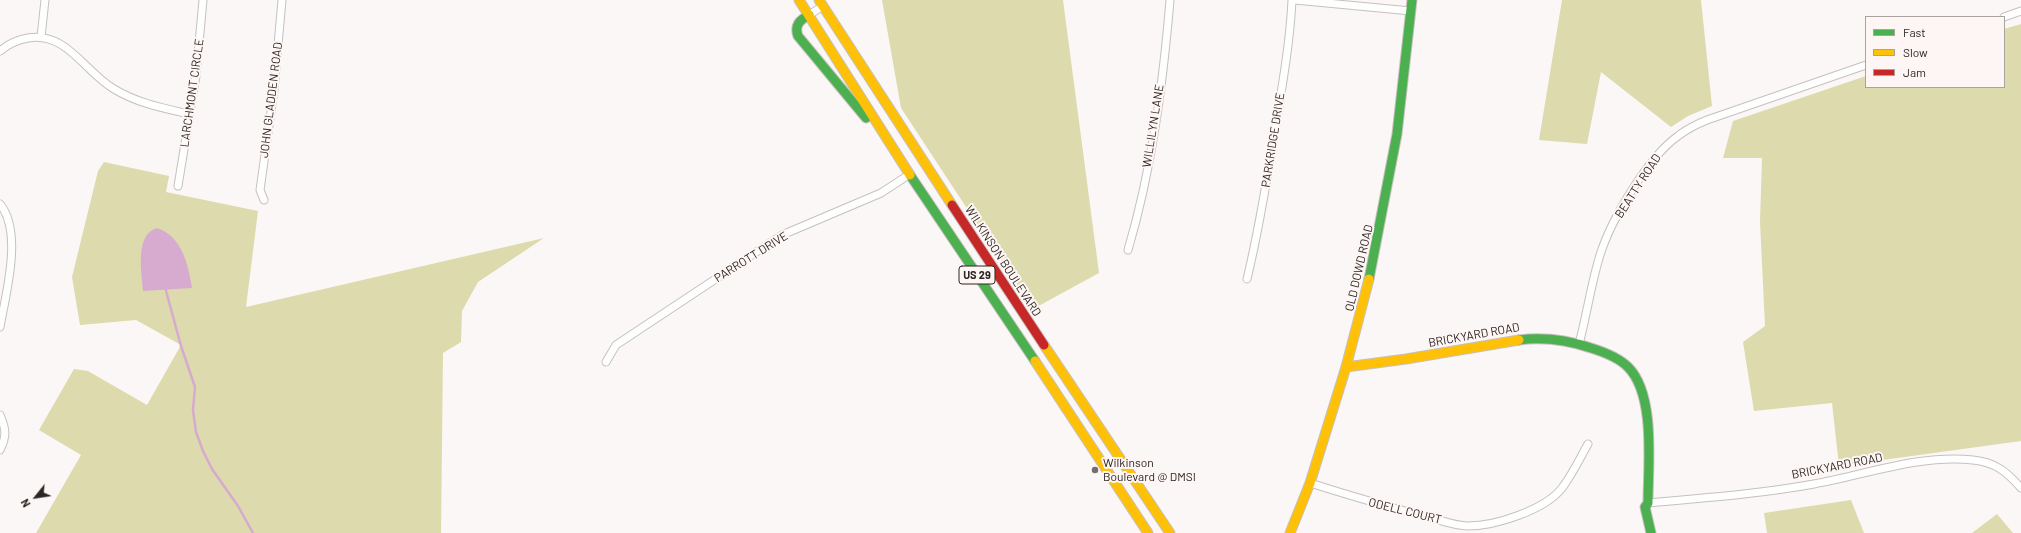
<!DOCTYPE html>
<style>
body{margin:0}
#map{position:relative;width:2021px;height:533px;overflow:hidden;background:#fbf7f6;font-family:Barlow,sans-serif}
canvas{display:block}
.legend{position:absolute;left:1865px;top:16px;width:140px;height:72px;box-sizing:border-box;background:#fdf6f4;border:1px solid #a9a3a0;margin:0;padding:5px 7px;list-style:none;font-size:12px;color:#2c2623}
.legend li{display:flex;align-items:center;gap:8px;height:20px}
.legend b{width:20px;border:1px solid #a9a3a0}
.north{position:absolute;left:16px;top:477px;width:40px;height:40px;-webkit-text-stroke:3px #fdf6f4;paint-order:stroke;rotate:240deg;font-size:11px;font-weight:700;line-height:16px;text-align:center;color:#2c2623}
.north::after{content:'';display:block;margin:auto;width:14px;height:18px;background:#2c2623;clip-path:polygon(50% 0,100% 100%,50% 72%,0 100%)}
</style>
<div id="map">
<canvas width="2021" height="533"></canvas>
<ul class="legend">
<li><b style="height:5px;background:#4caf50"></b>Fast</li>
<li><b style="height:5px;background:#ffc107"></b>Slow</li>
<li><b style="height:5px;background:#c62828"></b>Jam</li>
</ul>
<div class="north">N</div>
</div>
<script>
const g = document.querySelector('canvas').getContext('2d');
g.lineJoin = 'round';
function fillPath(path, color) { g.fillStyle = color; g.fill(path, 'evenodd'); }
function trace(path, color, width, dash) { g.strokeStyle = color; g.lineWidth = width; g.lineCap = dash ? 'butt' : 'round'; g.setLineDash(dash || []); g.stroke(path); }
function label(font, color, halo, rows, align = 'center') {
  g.font = font + ' Barlow,sans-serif'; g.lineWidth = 4; g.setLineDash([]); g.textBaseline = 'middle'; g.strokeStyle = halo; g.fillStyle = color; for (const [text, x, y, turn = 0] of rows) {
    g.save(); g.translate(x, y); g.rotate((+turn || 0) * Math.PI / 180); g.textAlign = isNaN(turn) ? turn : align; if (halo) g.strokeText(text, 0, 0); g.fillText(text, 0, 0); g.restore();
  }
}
fillPath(new Path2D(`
 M882,0H1063L1099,273L1033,309L901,108Z
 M1562,0H1701L1712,106L1688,116L1671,127L1601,72L1587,144L1539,140Z
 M2021,24V441L1839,466L1832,403L1754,411L1743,342L1765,326L1760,222L1762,158H1723L1733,121L1866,76V87H2004V29Z
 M104,162L169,176L166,192L258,211L246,307L544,238L478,282L462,311L461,342L443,353L441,533H36L81,455L39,430L74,369L88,371L147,405L181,345L136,320L80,325L72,277L98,171Z
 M1851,500L1864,533H1767L1764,513Z
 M1997,514L2013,533H1972Z`), '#dddaad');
fillPath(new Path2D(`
 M157,228C182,236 188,264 192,288L143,291C142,273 134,235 157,228Z`), '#d7aad0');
trace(new Path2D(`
 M165,287L181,346L195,387L193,410L196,432L203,451L212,469L238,506L253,533`), '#d7aad0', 2.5);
const street = new Path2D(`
 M1295,0L1411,11
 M809,15L823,6
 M2004,17L2021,11
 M41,37L45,0
 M0,51C8,44 17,40 28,38C66,31 85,72 114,89C137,103 163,108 189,114
 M178,186L196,76L203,0
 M264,200L260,190L274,90L282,0
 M0,204C23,232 6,293 0,327
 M1128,250C1152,169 1163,83 1170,0
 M1247,279C1259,230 1267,180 1275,130C1282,87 1290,43 1292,0
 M1579,344C1587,314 1591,284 1600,255C1611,220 1648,157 1678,136C1687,129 1697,124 1707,120L1866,65
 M606,362L616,345L782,235L881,193L910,174
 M0,415C6,429 7,436 0,450
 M1310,483C1348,495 1385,506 1424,516C1437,519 1454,526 1468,526C1495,526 1545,510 1562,488C1572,475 1580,458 1588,444
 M1648,503C1703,498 1759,494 1814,484C1865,475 1920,454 1973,460C1995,462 2007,472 2021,488`);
const fast = new Path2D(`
 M809,15C800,20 794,25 798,36L866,118
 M910,175L1035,361
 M1369,279L1397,134L1412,0
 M1519,340C1543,337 1567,340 1591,348C1604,352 1618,357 1628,367C1656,395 1648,466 1648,503L1645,507L1651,533`);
const slow = new Path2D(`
 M799,0L910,175
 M819,0L952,205
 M1044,345L1170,533
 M1035,361L1148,533
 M1346,367L1406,359L1519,340
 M1290,533L1310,483L1346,367L1369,279`);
const jam = new Path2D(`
 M952,205L1044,345`);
trace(street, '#c6c1bf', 9);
trace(fast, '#c6c1bf', 11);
trace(slow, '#c6c1bf', 11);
trace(jam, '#c6c1bf', 11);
trace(street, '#fefefe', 7);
trace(fast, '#4caf50', 9);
trace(slow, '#ffc107', 9);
trace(jam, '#c62828', 9);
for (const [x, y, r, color] of [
 [1095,470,4,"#746f6d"]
]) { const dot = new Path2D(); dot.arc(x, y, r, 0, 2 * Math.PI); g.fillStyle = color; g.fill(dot); trace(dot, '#fdf6f4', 1.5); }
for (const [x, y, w] of [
 [977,275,36]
]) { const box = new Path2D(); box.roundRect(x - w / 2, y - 9, w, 18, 3); g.fillStyle = '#fdf6f4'; g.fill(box); trace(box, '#2c2623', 1); }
label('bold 11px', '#2c2623', null, [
 ["US 29",977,275]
]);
label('12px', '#2c2623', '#fdf6f4', [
 ["LARCHMONT CIRCLE",192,93,-82],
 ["JOHN GLADDEN ROAD",271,100,-83],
 ["WILLILYN LANE",1153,126,-81],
 ["PARKRIDGE DRIVE",1273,140,-81],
 ["BEATTY ROAD",1638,186,-57],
 ["PARROTT DRIVE",751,257,-32],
 ["WILKINSON BOULEVARD",1003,261,57],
 ["OLD DOWD ROAD",1359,268,-77],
 ["BRICKYARD ROAD",1474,335,-10],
 ["BRICKYARD ROAD",1837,466,-11],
 ["ODELL COURT",1405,511,14]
]);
label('12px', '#2c2623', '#fdf6f4', [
 ["Wilkinson",1103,463],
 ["Boulevard @ DMSI",1103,477]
], 'left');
</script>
